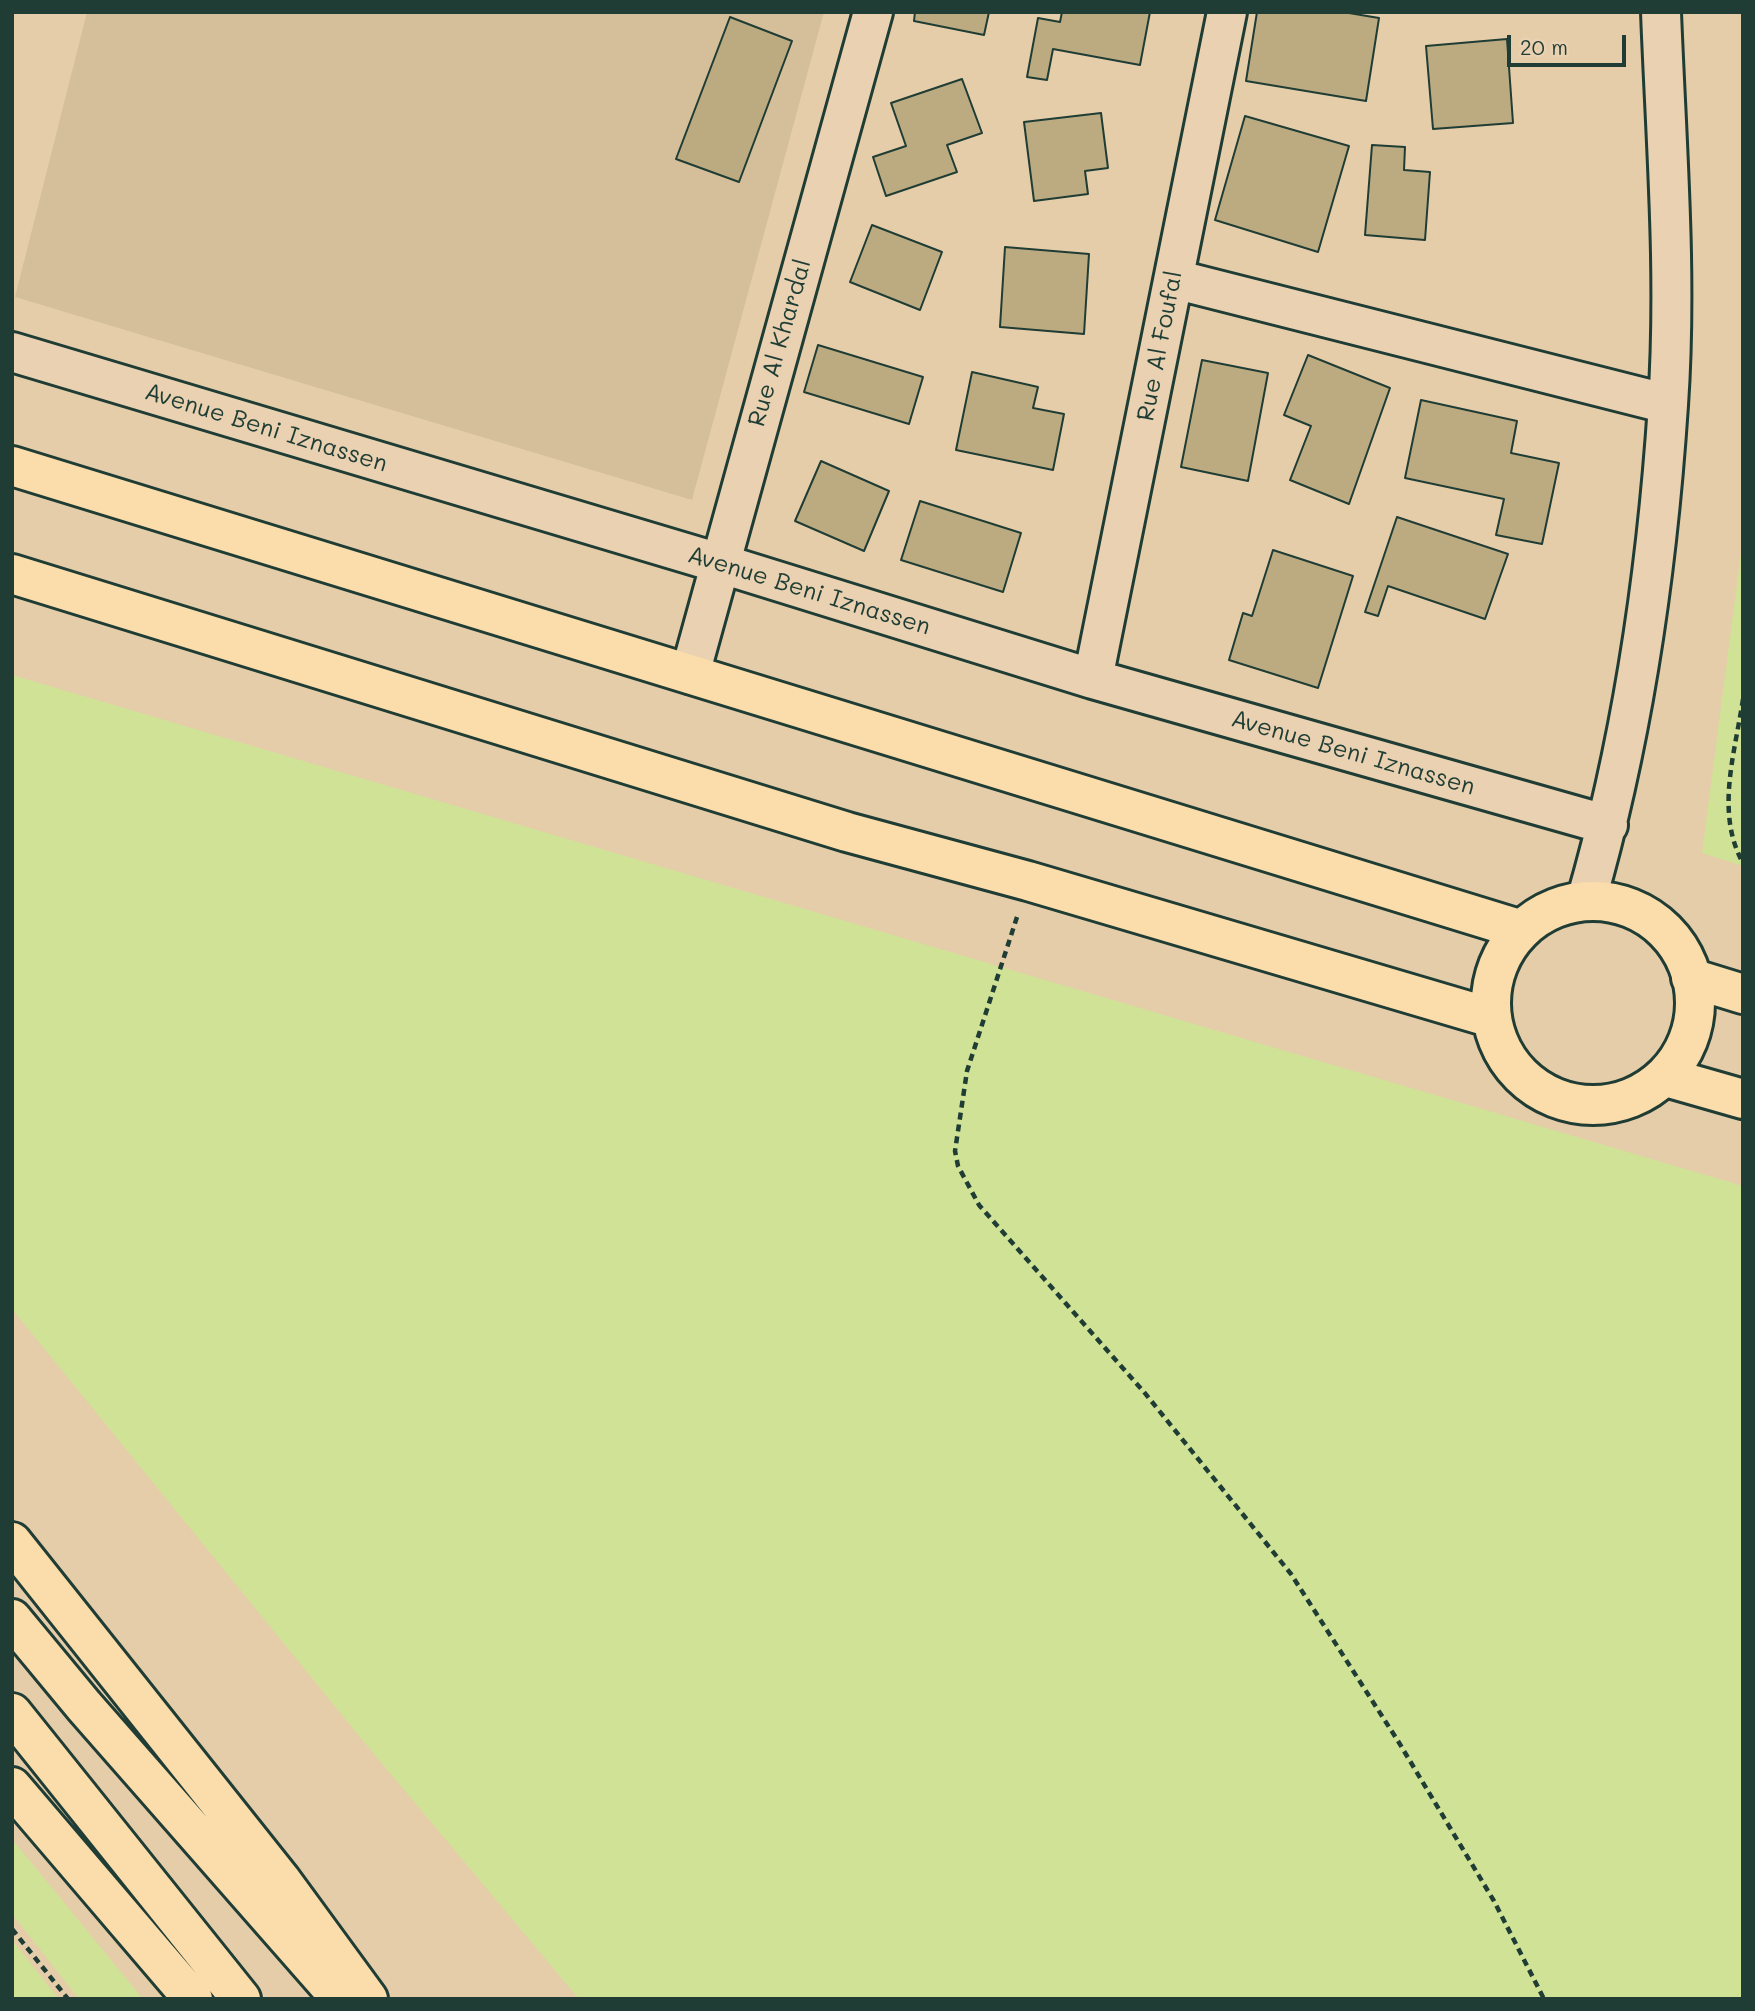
<!DOCTYPE html>
<style>
body{margin:0}
#map{position:relative;width:1755px;height:2011px;overflow:hidden;background:#e5cdaa;font-family:Mali,sans-serif}
canvas{display:block}
.frame{position:absolute;inset:0;border:14px solid #1f3d34;pointer-events:none}
.scale{position:absolute;left:1507px;top:35px;width:119px;height:32px;box-sizing:border-box;border:4px solid #1f3d34;border-top:0;padding-left:9px;font-size:21px;line-height:24px;white-space:nowrap;color:#1f3d34;-webkit-text-stroke:5px #e9d1b1;paint-order:stroke}
</style>
<div id="map">
<canvas width="1755" height="2011"></canvas>
<div class="frame"></div>
<div class="scale">20 m</div>
</div>
<script>
const g = document.querySelector('canvas').getContext('2d');
g.lineJoin = 'round';
function fillPath(path, color) { g.fillStyle = color; g.fill(path, 'evenodd'); }
function trace(path, color, width, dash) { g.strokeStyle = color; g.lineWidth = width; g.lineCap = dash ? 'butt' : 'round'; g.setLineDash(dash || []); g.stroke(path); }
function label(font, color, halo, rows, align = 'center') {
  g.font = font + ' Mali,sans-serif'; g.lineWidth = 5; g.setLineDash([]); g.textBaseline = 'middle'; g.strokeStyle = halo; g.fillStyle = color; for (const [text, x, y, turn = 0] of rows) {
    g.save(); g.translate(x, y); g.rotate((+turn || 0) * Math.PI / 180); g.textAlign = isNaN(turn) ? turn : align; if (halo) g.strokeText(text, 0, 0); g.fillText(text, 0, 0); g.restore();
  }
}
fillPath(new Path2D(`
 M87,12H824L692,500L15,297Z`), '#d5bf9b');
fillPath(new Path2D(`
 M1743,538V866L1702,853Z
 M12,675L1743,1186V1999H579L359,1736L12,1309Z
 M12,1839L143,1999H79L12,1914Z
 M12,1940L59,1999H12Z`), '#cfe296');
const building = new Path2D(`
 M915,12H989L984,35L914,21Z
 M1062,12H1150L1140,65L1053,49L1047,80L1027,77L1038,18L1060,22Z
 M1257,12H1343L1379,18L1366,101L1246,81Z
 M730,17L792,41L739,182L676,159Z
 M1507,39L1513,123L1433,129L1426,46Z
 M962,79L982,133L947,145L957,172L886,196L873,157L906,146L891,103Z
 M1101,113L1108,168L1085,171L1088,194L1034,201L1024,122Z
 M1245,116L1349,146L1318,252L1215,220Z
 M1372,145L1405,147L1404,170L1430,172L1425,240L1365,235Z
 M872,225L942,252L920,310L850,282Z
 M1005,247L1089,254L1084,334L1000,327Z
 M818,345L923,377L909,424L804,392Z
 M1308,355L1390,388L1349,504L1290,480L1311,426L1284,415Z
 M1202,360L1268,373L1248,481L1181,467Z
 M972,372L1038,387L1033,408L1064,414L1053,470L956,450Z
 M1421,400L1517,421L1511,453L1559,463L1542,544L1496,535L1504,499L1405,478Z
 M821,461L889,491L864,551L795,521Z
 M920,501L1021,533L1003,592L901,560Z
 M1397,517L1508,554L1485,619L1388,586L1378,616L1365,612Z
 M1273,550L1353,576L1318,688L1229,660L1243,613L1252,616Z`);
fillPath(building, '#bcaa80');
trace(building, '#1f3d34', 2);
const minor = new Path2D(`
 M1174,279L1668,404
 M12,352L719,563L1093,679L1608,825
 M690,674L873,12
 M1093,679L1227,12
 M1586,901C1633,739 1657,572 1668,405C1677,274 1666,142 1661,12`);
const major = new Path2D(`
 M12,466L1522,930
 M12,574L847,832L1028,881L1492,1018
 M1491 1003a102 102 0 1 1 204 0a102 102 0 1 1-204 0Z
 M1691,978L1743,994
 M1666,1077L1743,1099`);
const highway = new Path2D(`
 M12,1542L281,1880L368,1999
 M12,1619L84,1706L341,1999
 M12,1713L241,1999
 M12,1787L193,1999`);
trace(minor, '#1f3d34', 44);
trace(major, '#1f3d34', 44);
trace(highway, '#1f3d34', 44);
trace(new Path2D(`
 M1743,699C1735,753 1715,813 1743,863
 M1017,917L967,1071L955,1151L958,1166L979,1205L1144,1392L1291,1574L1398,1741L1494,1901L1544,1999
 M12,1929L68,1999`), '#1f3d34', 4.5, [7, 5]);
trace(minor, '#e9d1b1', 38);
trace(major, '#fbdcab', 38);
trace(highway, '#fbdcab', 38);
label('24px', '#1f3d34', '#e9d1b1', [
 ["Rue Al Khardal",780,343,-74],
 ["Rue Al Foufal",1160,346,-79],
 ["Avenue Beni Iznassen",266,428,17],
 ["Avenue Beni Iznassen",809,591,17],
 ["Avenue Beni Iznassen",1353,753,16]
]);
</script>
